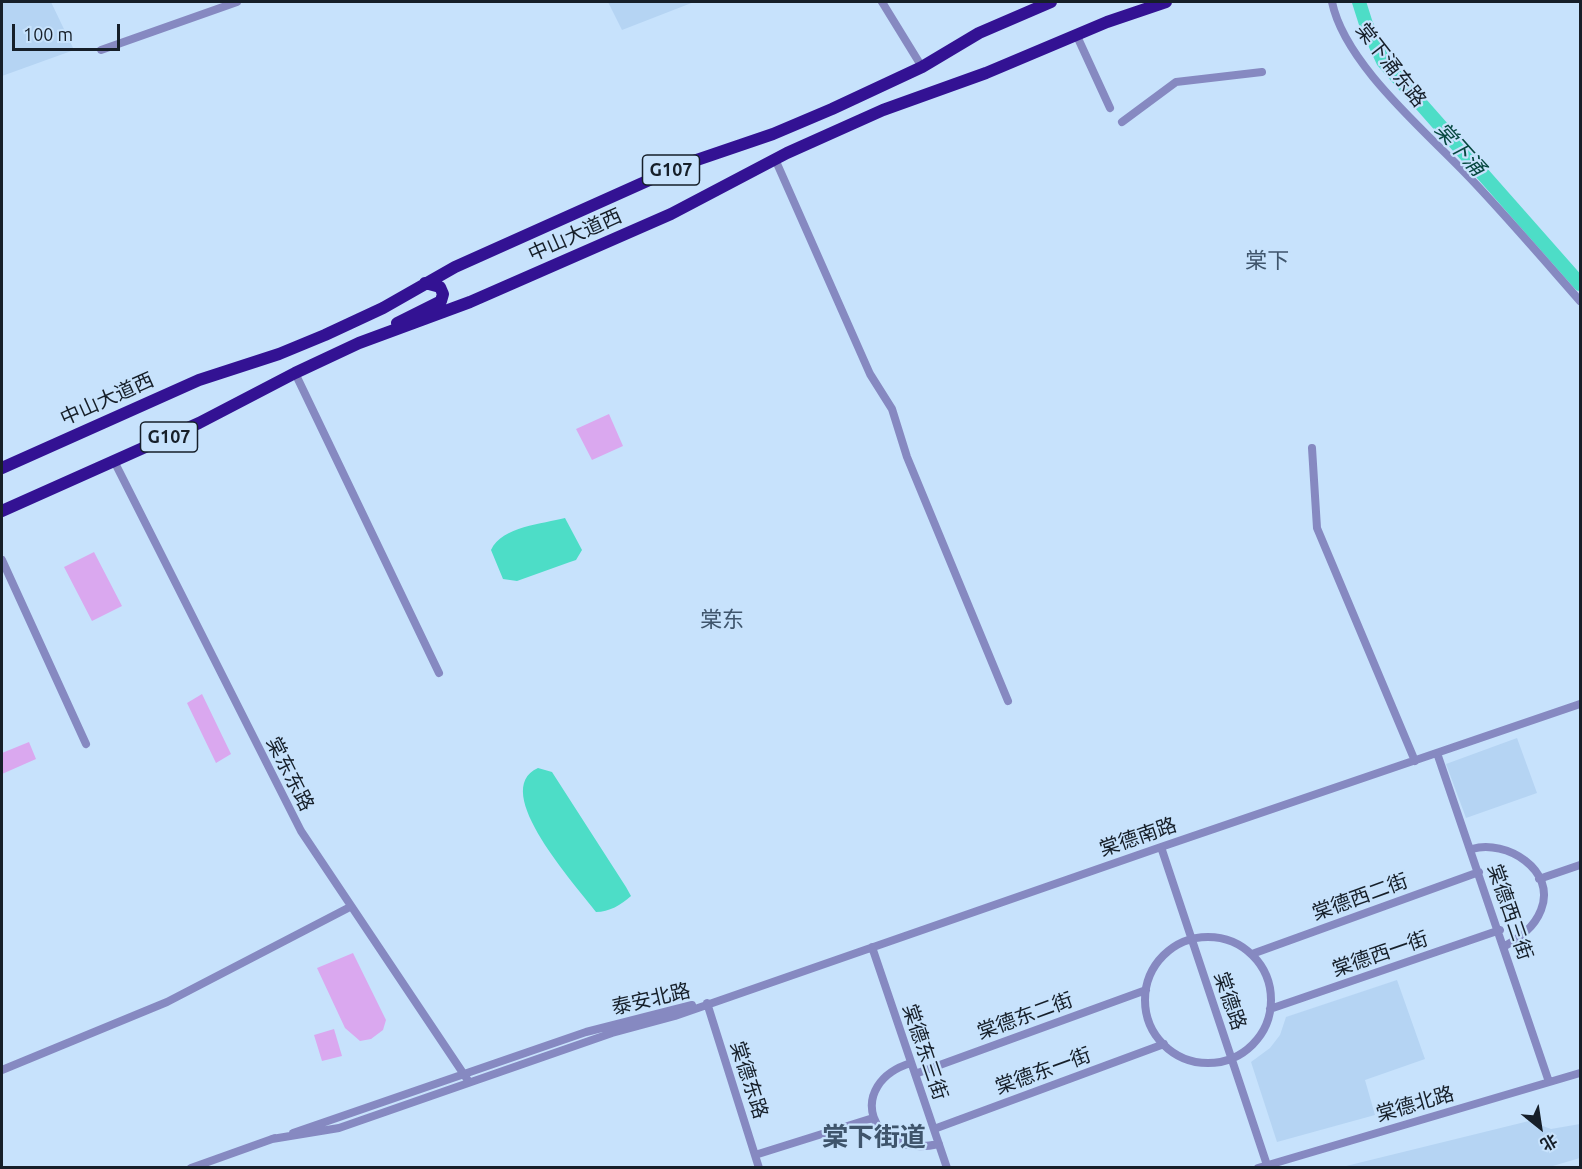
<!DOCTYPE html>
<meta charset="utf-8">
<style>
body{margin:0}
#map{position:relative;width:1582px;height:1169px;overflow:hidden;background:#c7e2fc;font-family:Ubuntu,"Noto Sans SC",sans-serif}
canvas{display:block}
.frame{position:absolute;inset:0;border:3px solid #161f29;pointer-events:none}
.north{position:absolute;left:1510px;top:1097px;width:60px;height:60px;-webkit-text-stroke:4px #c7e2fc;paint-order:stroke;rotate:150deg;font-size:16px;font-weight:700;line-height:24px;text-align:center;color:#161f29}
.north::after{content:'';display:block;margin:auto;width:21px;height:27px;background:#161f29;clip-path:polygon(50% 0,100% 100%,50% 72%,0 100%)}
.scale{position:absolute;left:12px;top:24px;width:108px;height:27px;box-sizing:border-box;border:3px solid #161f29;border-top:0;padding-left:8px;font-size:18px;line-height:21px;white-space:nowrap;color:#161f29;-webkit-text-stroke:4px #c7e2fc;paint-order:stroke}
</style>
<div id="map">
<canvas width="1582" height="1169"></canvas>
<div class="frame"></div>
<div class="north">北</div>
<div class="scale">100 m</div>
</div>
<script>
const g = document.querySelector('canvas').getContext('2d');
g.lineJoin = 'round';
function fillPath(path, color) { g.fillStyle = color; g.fill(path, 'evenodd'); }
function trace(path, color, width, dash) { g.strokeStyle = color; g.lineWidth = width; g.lineCap = dash ? 'butt' : 'round'; g.setLineDash(dash || []); g.stroke(path); }
function label(font, color, halo, rows, align = 'center') {
  g.font = font + ' Ubuntu,"Noto Sans SC",sans-serif'; g.lineWidth = 4.5; g.setLineDash([]); g.textBaseline = 'middle'; g.strokeStyle = halo; g.fillStyle = color; for (const [text, x, y, turn = 0] of rows) {
    g.save(); g.translate(x, y); g.rotate((+turn || 0) * Math.PI / 180); g.textAlign = isNaN(turn) ? turn : align; if (halo) g.strokeText(text, 0, 0); g.fillText(text, 0, 0); g.restore();
  }
}
fillPath(new Path2D(`
 M2,2H51L74,50L2,76Z
 M608,2H694L622,30Z
 M1517,738L1537,793L1466,818L1446,764Z
 M1397,980L1425,1059L1365,1080L1375,1115L1277,1142L1251,1062L1270,1048L1280,1035L1286,1017Z
 M1529,1121L1551,1129L1580,1124V1158L1546,1168L1342,1167Z`), '#b5d4f3');
fillPath(new Path2D(`
 M609,414L623,446L592,460L576,429Z
 M94,552L122,606L92,621L64,567Z
 M202,694L231,754L216,763L187,703Z
 M29,742L36,759L2,774V753Z
 M353,953L386,1020L383,1030L371,1039L360,1041L345,1028L317,968Z
 M334,1029L342,1056L322,1061L314,1035Z`), '#daa8ef');
fillPath(new Path2D(`
 M565,518L582,550L576,560L570,562L517,581L503,579L491,550C502,526 543,524 565,518Z
 M538,768L552,772L626,887L631,896C621,905 609,912 596,912C577,886 488,790 538,768Z`), '#4dddc7');
trace(new Path2D(`
 M1359,2L1366,24L1383,61L1580,284`), '#4dddc7', 14);
trace(new Path2D(`
 M882,2L922,67
 M1332,2C1345,65 1427,132 1471,179C1508,218 1544,260 1580,301
 M1076,34L1110,108
 M101,50L237,2
 M1122,122L1176,82L1262,72
 M775,159L870,374L892,409L907,457L1008,701
 M295,373L439,673
 M1312,448L1317,528L1415,761
 M114,461L301,831L469,1082
 M2,560L86,744
 M1437,753L1549,1082
 M1161,847L1267,1165
 M1472,849C1506,839 1557,870 1541,910C1534,928 1520,937 1505,946
 M1539,879L1580,865
 M1145 1000a63 63 0 1 1 126 0a63 63 0 1 1-126 0Z
 M872,947L947,1168
 M1252,954L1479,872
 M707,1003L759,1168
 M1270,1009L1500,930
 M911,1063C845,1083 868,1160 939,1144
 M2,1070L167,1002L350,907
 M915,1074L1146,990
 M934,1129L1164,1044
 M293,1133L586,1032L692,1005
 M272,1139L339,1128L612,1033L675,1016L1161,847L1580,704
 M755,1155L873,1118
 M191,1168L275,1138
 M1258,1168L1580,1073`), '#8689c1', 8);
trace(new Path2D(`
 M397,323L441,301L443,294L440,287L425,283
 M2,468L199,380L279,354L325,335L383,308L455,267L685,164L773,134L832,109L922,67L979,33L1051,2
 M2,511L199,423L295,373L359,343L470,302L671,214L787,153L883,110L986,73L1107,22L1166,2`), '#331293', 12);
for (const [x, y, w] of [
 [671,170,57],
 [169,437,57]
]) { const box = new Path2D(); box.roundRect(x - w / 2, y - 15, w, 30, 4.5); g.fillStyle = '#c7e2fc'; g.fill(box); trace(box, '#161f29', 1.5); }
label('bold 18px', '#161f29', null, [
 ["G107",671,170],
 ["G107",169,437]
]);
label('20px', '#161f29', '#c7e2fc', [
 ["棠下涌东路",1391,65,52],
 ["中山大道西",575,235,-24],
 ["中山大道西",107,399,-24],
 ["棠东东路",290,774,63],
 ["棠德南路",1138,837,-19],
 ["棠德西二街",1360,897,-20],
 ["棠德西三街",1510,912,71],
 ["棠德西一街",1380,954,-19],
 ["泰安北路",651,999,-13],
 ["棠德路",1230,1001,71],
 ["棠德东二街",1025,1016,-20],
 ["棠德东三街",925,1052,71],
 ["棠德东一街",1043,1071,-20],
 ["棠德东路",749,1080,72],
 ["棠德北路",1415,1104,-16]
]);
label('italic 21px', '#074840', '#c7e2fc', [
 ["棠下涌",1460,149,48]
]);
label('22px', '#3f556c', '#c7e2fc', [
 ["棠下",1267,261],
 ["棠东",722,620]
]);
label('bold 26px', '#3f556c', '#c7e2fc', [
 ["棠下街道",874,1137]
]);
</script>
